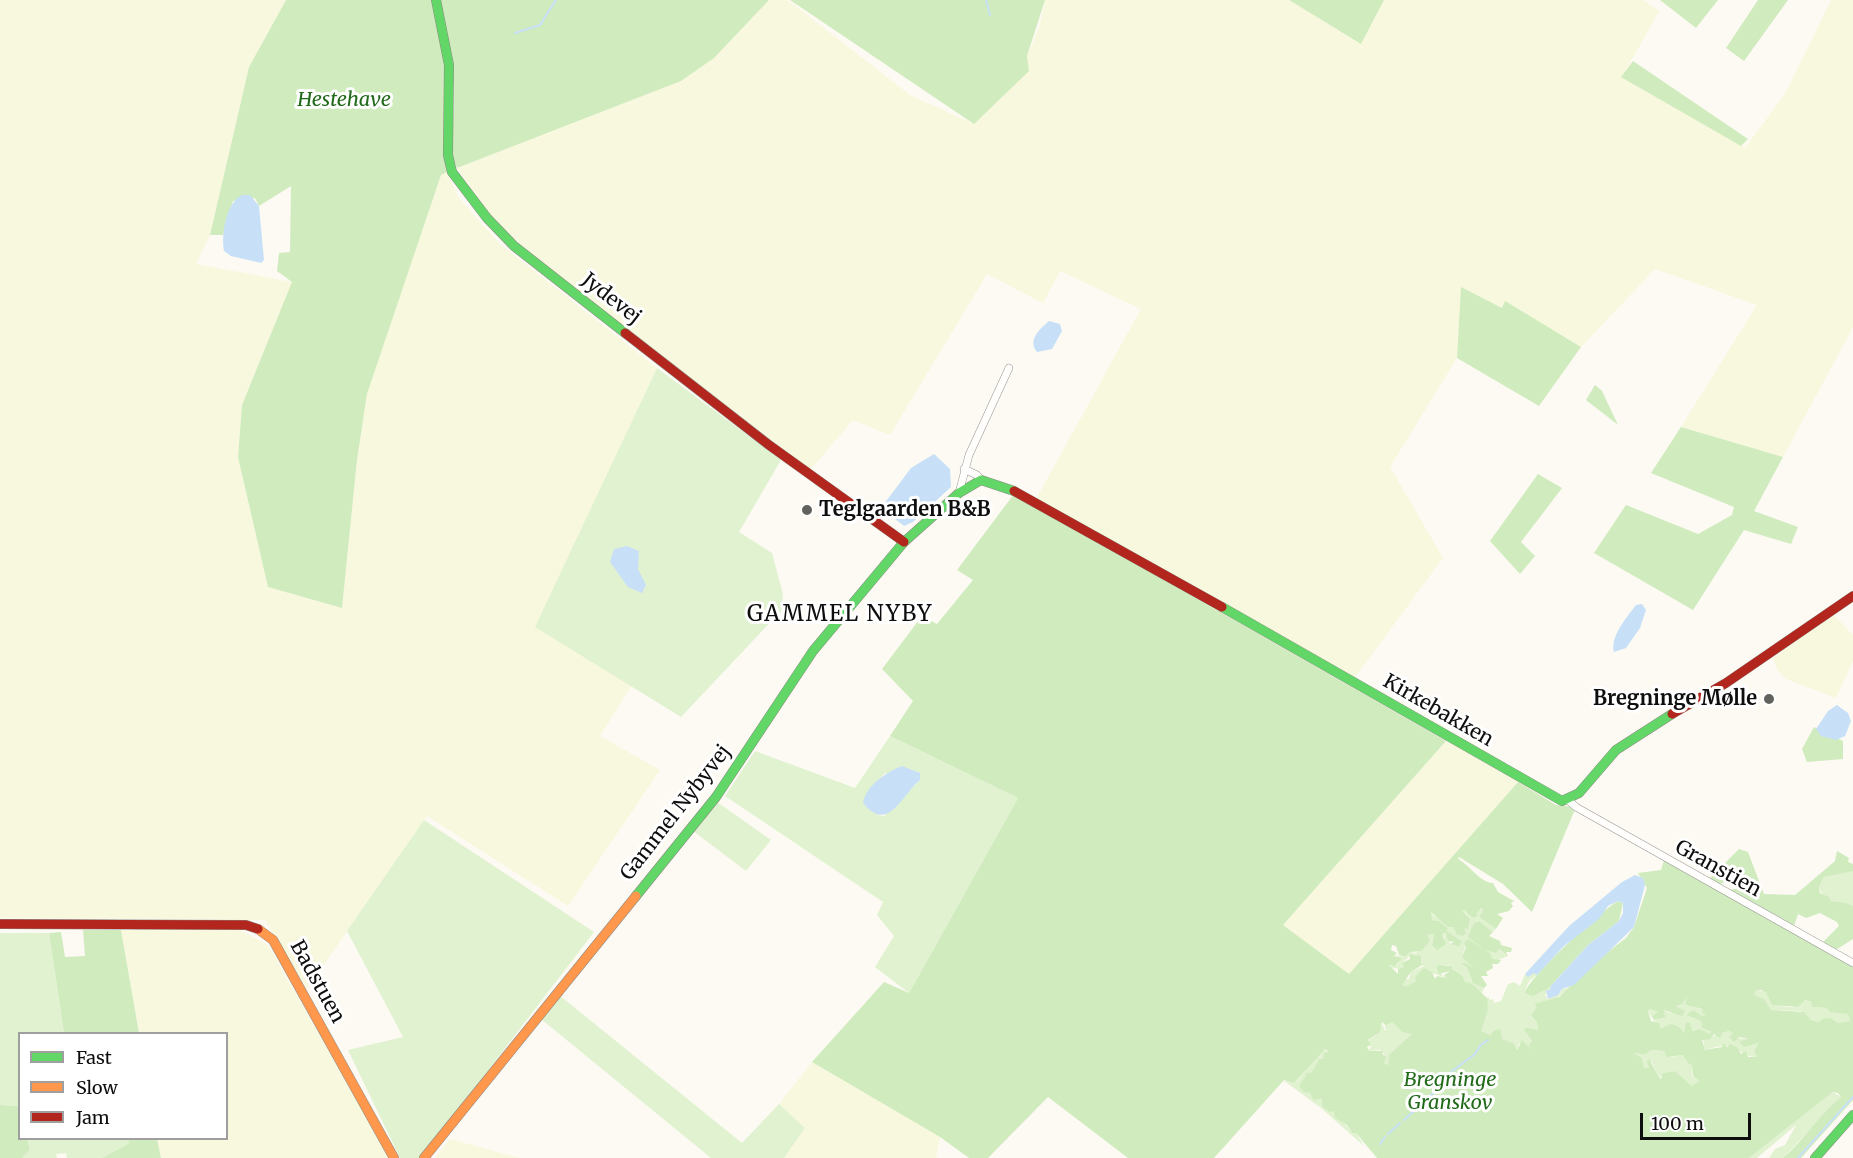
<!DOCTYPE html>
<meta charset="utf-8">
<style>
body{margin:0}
#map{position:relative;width:1853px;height:1158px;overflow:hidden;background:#fcfaf2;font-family:Merriweather,serif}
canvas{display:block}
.legend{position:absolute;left:18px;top:1032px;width:210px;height:108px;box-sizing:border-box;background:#fff;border:2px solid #9f9f9f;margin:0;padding:8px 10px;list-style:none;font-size:18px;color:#0e0e0e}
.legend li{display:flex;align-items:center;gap:12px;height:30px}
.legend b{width:30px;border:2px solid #9f9f9f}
.scale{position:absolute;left:1640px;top:1113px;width:111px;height:27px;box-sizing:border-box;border:3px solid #0e0e0e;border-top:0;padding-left:8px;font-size:18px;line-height:21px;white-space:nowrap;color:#0e0e0e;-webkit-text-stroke:4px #fff;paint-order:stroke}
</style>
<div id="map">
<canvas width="1853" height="1158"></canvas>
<ul class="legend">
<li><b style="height:8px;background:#63d668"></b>Fast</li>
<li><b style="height:8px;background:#ff974d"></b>Slow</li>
<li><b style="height:8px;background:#b3261e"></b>Jam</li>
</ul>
<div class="scale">100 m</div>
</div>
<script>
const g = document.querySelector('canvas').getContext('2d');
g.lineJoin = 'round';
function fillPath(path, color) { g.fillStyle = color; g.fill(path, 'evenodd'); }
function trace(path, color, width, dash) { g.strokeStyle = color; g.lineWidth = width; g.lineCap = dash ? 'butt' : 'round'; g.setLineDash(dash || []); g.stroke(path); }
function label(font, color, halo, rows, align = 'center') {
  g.font = font + ' Merriweather,serif'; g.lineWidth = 6; g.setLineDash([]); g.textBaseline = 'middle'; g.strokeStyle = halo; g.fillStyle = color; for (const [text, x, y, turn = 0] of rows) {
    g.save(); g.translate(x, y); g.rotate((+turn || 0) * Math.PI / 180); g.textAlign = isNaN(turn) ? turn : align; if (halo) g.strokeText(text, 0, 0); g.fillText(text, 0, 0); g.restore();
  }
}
fillPath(new Path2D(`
 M0,0H286L249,67L210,235L196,264L292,282L242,405L238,457L268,587L342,608L357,460L367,394L441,174L447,172L458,197L500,244L657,368L536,627L632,685L600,736L660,770L568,906L427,816L307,989L265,920L0,918Z
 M769,0H788L910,95L974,124L1027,56L1039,28L1045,0H1289L1361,44L1384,0H1643L1659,11L1622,77L1745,148L1785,94L1831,0H1853V327L1783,457L1681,427L1757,305L1655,269L1581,347L1505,302L1502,308L1462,288L1457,358L1390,467L1443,558L1355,677L1036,499L1141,309L1060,271L1043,303L987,274L890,435L853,420L810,470L545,266L495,221L457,168L681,81L714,58Z
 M1833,614L1853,635V661L1836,698L1786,679L1777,669L1773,658Z
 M1446,741L1518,782L1349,974L1283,925Z
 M121,930H240L268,945L390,1158H161L157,1139L226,1138V1034L139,1033Z
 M812,1062L940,1137L936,1158H784L805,1128L779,1104Z
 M450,1139L520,1158H435Z`), '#f8f8de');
fillPath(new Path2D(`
 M657,368L781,460L739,532L772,553L783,594L781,611L681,717L535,627Z
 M890,736L1018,798L909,993L875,967L894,936L877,915L883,902L725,796L755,751L855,788ZM885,773L920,780L884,816L877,815L868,791Z
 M717,802L771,840L746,871L693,831Z
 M424,820L594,932L421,1158H400L348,1050L403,1037L347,931Z
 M1850,870L1853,871V907C1840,903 1823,902 1819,887L1824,877Z
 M1483,908L1484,911L1479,917L1496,929L1493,932L1479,921L1474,923L1470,937L1484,948L1499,949L1508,956L1495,961L1467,940L1462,957L1468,960L1473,967L1469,965L1463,966L1467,968L1472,981L1484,988L1482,993L1465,982L1463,976L1452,969L1450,965H1439L1436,969L1446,978L1423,970L1416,981L1406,986L1402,985L1401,980L1409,979L1411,972L1424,966L1417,955L1413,954L1403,962L1405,966L1401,969L1392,968L1389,964L1397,965L1401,958L1395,955L1405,957L1410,952L1416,953L1429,940L1426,935L1434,934L1432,945L1445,938L1442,934L1447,933L1450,944L1459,947L1462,941L1445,931L1439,921L1431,920L1430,913L1453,927L1457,935L1464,936L1466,931L1463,928L1470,924L1467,923L1470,919L1461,911L1467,910L1466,914L1475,918L1476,912Z
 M0,933H49L64,1033L20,1034L19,1106L0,1105Z
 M1535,973L1537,975L1529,981L1525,991L1537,994L1550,987L1551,989L1545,995L1548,999L1560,993L1562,989L1569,988L1554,1000L1534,1004L1538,1007L1531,1017L1537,1022L1538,1030L1525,1031L1532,1041L1531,1049L1519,1043L1517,1050L1510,1042L1502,1039L1501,1029L1490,1035L1480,1031L1488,1010L1485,1000L1488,997L1490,1000L1493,999L1494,1003L1501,1001L1508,984L1514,982L1520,986L1525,974Z
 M1756,991H1766C1772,1006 1782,1008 1798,1007L1804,1000L1811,1002L1812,1007L1827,1008L1848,1014L1850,1021L1838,1023L1831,1018L1819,1022L1811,1020L1801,1011L1771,1010L1754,995Z
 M559,995L742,1143L779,1104L805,1128L784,1158H711L541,1019Z
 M1687,997L1685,1005L1703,1009L1706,1015L1702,1017L1693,1010L1686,1015L1701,1021V1025L1711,1031L1710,1034L1697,1029L1692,1031L1686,1023L1684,1033C1664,1029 1657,1028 1648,1011L1650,1009L1658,1012L1652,1016L1663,1019L1664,1010L1670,1013L1679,1010L1675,1006Z
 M1390,1021L1412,1033L1409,1039L1390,1055L1388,1065L1384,1063L1386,1056L1380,1050L1368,1051L1371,1046L1368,1041L1376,1035L1383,1024L1384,1030H1389L1385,1029V1025Z
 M1729,1031L1733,1033L1729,1037L1748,1039L1750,1041L1741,1040L1746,1046L1759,1043L1754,1050L1757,1057C1746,1057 1744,1053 1735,1048C1727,1043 1713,1048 1705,1050L1703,1039Z
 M1327,1049L1323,1059H1319L1311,1073L1304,1077L1313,1100L1322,1099L1327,1110H1334L1352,1133H1356L1364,1146L1321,1108L1283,1080L1294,1083C1305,1075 1315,1051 1327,1049Z
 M1651,1050L1664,1051L1671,1057L1683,1055L1692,1064V1076L1699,1081L1692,1086L1675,1071L1661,1075L1660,1079L1651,1061L1649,1068L1644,1069L1642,1058L1634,1053Z
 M1833,1092L1841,1097L1783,1158H1769L1775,1149L1785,1145L1796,1125L1757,1158H1749Z
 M27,1139H130L128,1144L102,1158H67L66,1153L56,1154L57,1158H22L30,1150Z`), '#e1f2d1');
fillPath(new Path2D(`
 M286,0H431L446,66L444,156L447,172L441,175L367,394L357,460L342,608L268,587L238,457L242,405L292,282L277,271L279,253L290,252L291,186L259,206L255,198L233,201L223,235H210L249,67Z
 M439,0H769L714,58L681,81L457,168L452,155L454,86Z
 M790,0H1045L1027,56L1029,71L974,124Z
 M1289,0H1384L1361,44Z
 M1660,0H1718L1696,28Z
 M1758,0H1788L1744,61L1726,48Z
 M1633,61L1748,139L1741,146L1621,77Z
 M1461,287L1502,308L1505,301L1581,347L1539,406L1457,358Z
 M1595,385L1602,391L1618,425L1586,400Z
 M1681,427L1783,457L1754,511L1798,527L1791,544L1744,530L1693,610L1594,553L1626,505L1698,534L1732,515L1734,507L1651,473Z
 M1538,474L1562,488L1521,542L1535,556L1520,574L1490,541Z
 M1014,494L1446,741L1283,925L1349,974L1518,782L1556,805L1576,807L1532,912L1503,884L1459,857L1458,859C1470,865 1480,883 1493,883L1498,892L1514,901L1511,903L1513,906L1509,911L1497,914L1503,918L1496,929L1479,917L1483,911L1482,908L1476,913L1478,915L1474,918L1467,914L1466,910L1462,911L1470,919L1468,929L1464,928L1466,932L1464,936L1457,935L1453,927H1448L1431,912L1432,920L1439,921L1448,929L1446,931L1462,941L1459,947L1450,944L1454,942L1448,941L1446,933L1442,934L1446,944L1437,950L1432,945L1434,934L1427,935L1430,941L1421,951L1410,952L1405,957L1399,955L1396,946L1392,945L1391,950L1397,953L1394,956L1402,958L1395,966L1389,965L1398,974V969L1404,967L1402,963L1410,959V954L1421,956V963L1424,964L1411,972L1402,985L1406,986L1416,981L1415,977L1424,968L1432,972L1435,979L1437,976L1446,978L1444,975L1450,971L1439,974L1436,967L1439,965L1452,966V969L1463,976L1465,982L1472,984L1487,998L1488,1010L1481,1031L1490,1035L1495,1030L1501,1029L1502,1039L1513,1043L1517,1050L1522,1040L1531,1049L1529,1045L1532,1041L1524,1030L1526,1028L1538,1030L1537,1022L1531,1016L1537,1007L1534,1004L1559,997L1597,960L1626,938L1634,927L1647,888L1638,873L1661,870L1664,860L1853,966V1100L1801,1158H1783C1805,1139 1818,1116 1841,1097L1838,1093L1833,1092L1749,1158H1377L1356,1133H1352L1347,1125L1335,1118L1334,1111L1330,1112L1322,1106V1099L1313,1100L1310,1093L1304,1092L1299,1086L1307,1073H1311L1319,1059H1323L1324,1053L1328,1051L1325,1049L1294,1083L1284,1080L1214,1158H1128L1048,1097L988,1158H969L940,1137L812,1062L884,982L909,993L1018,798L890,736L913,701L882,669L922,616L937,624L973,580L957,570ZM1761,990L1766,992L1772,1005L1798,1007L1805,1000L1811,1002L1812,1007L1827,1008L1830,1012L1848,1014L1850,1021L1838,1023L1831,1018L1822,1019L1819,1022L1811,1020L1804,1012L1771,1010L1764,999L1754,995L1756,991ZM1687,997L1685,1005L1703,1009L1702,1013L1706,1015L1702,1016L1693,1010L1686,1015L1701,1021L1702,1028L1711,1031L1710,1034L1699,1029L1692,1031L1690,1023L1686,1022L1684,1033L1679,1027L1672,1024L1661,1028L1659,1023L1651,1021L1648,1011L1650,1009L1658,1012L1652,1016L1654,1019L1665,1018L1664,1010L1682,1016L1685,1011L1675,1006L1682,1004ZM1382,1022L1385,1025L1392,1022L1403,1032L1412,1034L1389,1055L1388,1065L1384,1063L1387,1056L1383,1055L1382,1051H1369L1367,1047L1371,1045L1368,1040L1380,1032ZM1729,1031L1733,1033L1729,1037L1734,1042L1739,1037L1749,1039L1739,1041L1744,1047L1759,1043L1754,1050L1757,1057H1748L1746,1051L1741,1054L1738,1048L1730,1044L1727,1047L1724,1043L1722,1047L1705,1050L1702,1040L1710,1039L1714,1034L1720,1038L1722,1033ZM1651,1050L1664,1051L1667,1057L1683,1055L1689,1064L1692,1065L1693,1076L1699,1081L1692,1086L1675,1071L1661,1074L1662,1077L1660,1079L1649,1059L1647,1062L1649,1068H1644L1642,1058L1634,1053L1645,1054Z
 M1814,727L1843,741V759L1807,762L1802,749Z
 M1739,849L1748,852L1764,894L1795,895L1835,861L1837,851L1849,858L1848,862L1853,864V871L1824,877L1819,887L1820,893L1829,897L1831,901L1846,903L1853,906V939L1834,951L1821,944L1839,926L1837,922L1820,913L1806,918L1798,914L1793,929L1729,890L1746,887L1738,877L1720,884L1708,880Z
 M1618,901L1623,903L1619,921L1588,945L1549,988L1533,996L1525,993C1527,979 1603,909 1618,901Z
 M1479,921L1493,932L1489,936L1500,941L1501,945L1512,948L1511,952H1506L1508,956L1499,949L1496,953L1484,949L1468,937L1474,923Z
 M83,930H121L139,1033H64L49,933L61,932L65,957L85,956Z
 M1468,939L1490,953L1492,959L1501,960L1498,964H1492L1493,968L1486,972L1488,976H1481L1487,985L1484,988L1473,983L1467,968L1461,964L1465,963L1473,967L1462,957L1466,947L1464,943Z
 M0,1105L19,1106L20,1138L27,1139L30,1150L22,1158H0Z
 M130,1138L157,1139L161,1158H102L128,1144Z`), '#d0ebbe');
fillPath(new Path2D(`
 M242,195H250L259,206L264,260L261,263L231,256L224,251C221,234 226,203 242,195Z
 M1049,321L1060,324L1062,331L1052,349L1037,352C1027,340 1040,329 1049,321Z
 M934,454L950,469L951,487L913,522L904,526L881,508L911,468Z
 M627,546L639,551L638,569L646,585L642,593L628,587L610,562L614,549Z
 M1642,604L1646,610L1640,628L1626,648L1614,652C1610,636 1627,617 1636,605Z
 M1837,705L1848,713L1851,721L1845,736L1836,740L1821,736L1816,729L1828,711Z
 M902,766L920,773V780C901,796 888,834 863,803C866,785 887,772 902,766Z
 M1635,875L1643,878L1645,885L1634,927L1574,985L1562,989L1558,995L1548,999L1546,991L1551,989L1550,987L1588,945L1619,921L1623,913V903L1618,901L1608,906L1599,919L1564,946L1537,975L1534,973L1528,977L1525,974L1569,926L1622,882Z`), '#c7e0f8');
trace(new Path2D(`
 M986,0L990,15
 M515,33L540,25L556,0
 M1481,1045L1488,1040
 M1451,1072L1475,1054L1480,1046
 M1437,1089L1448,1075
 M1421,1106L1434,1092
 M1404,1120L1416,1109
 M1388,1134L1400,1123
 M1380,1144L1385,1137
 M1798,1158L1853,1097`), '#c7e0f8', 2);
const street = new Path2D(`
 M964,469L977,475L981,480
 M959,493L969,455L1009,368
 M1568,800L1576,807L1853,963`);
const fast = new Path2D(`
 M436,0L449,65L448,155L452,172L487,218L514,246L625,333
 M1222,607L1562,801L1579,793L1616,750L1672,714
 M636,896L716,797L813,651L904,542L959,493L981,480L1014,491
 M1815,1158L1853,1115`);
const slow = new Path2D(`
 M258,929L273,940L394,1158
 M424,1158L636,896`);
const jam = new Path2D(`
 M625,333L769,445L904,542
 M1014,491L1222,607
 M1672,714L1726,683L1853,596
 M0,924L246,925L258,929`);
trace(street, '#959491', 8);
trace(fast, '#8c8b87', 10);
trace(slow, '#8c8b87', 10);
trace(jam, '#8c8b87', 10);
trace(street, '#fffefd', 7);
trace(fast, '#63d668', 9);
trace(slow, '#ff974d', 9);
trace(jam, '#b3261e', 9);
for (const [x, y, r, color] of [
 [807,510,6,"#61615e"],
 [1769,699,6,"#61615e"]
]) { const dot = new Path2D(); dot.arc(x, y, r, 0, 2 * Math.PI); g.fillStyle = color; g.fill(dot); trace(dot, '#fff', 2); }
label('italic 20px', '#216a1a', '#fff', [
 ["Hestehave",344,100],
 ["Bregninge",1450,1080],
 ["Granskov",1450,1103]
]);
label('20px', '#0e0e0e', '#fff', [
 ["Jydevej",611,299,38],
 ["Kirkebakken",1438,711,30],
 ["Gammel Nybyvej",676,813,-52],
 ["Granstien",1718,869,29],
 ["Badstuen",317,982,61]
]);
label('bold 20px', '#0e0e0e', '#fff', [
 ["Teglgaarden B&B",819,510],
 ["Bregninge Mølle",1757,699,"right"]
], 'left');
g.letterSpacing = '1.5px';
label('22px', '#0e0e0e', '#fff', [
 ["GAMMEL NYBY",840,615]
]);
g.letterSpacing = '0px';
</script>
